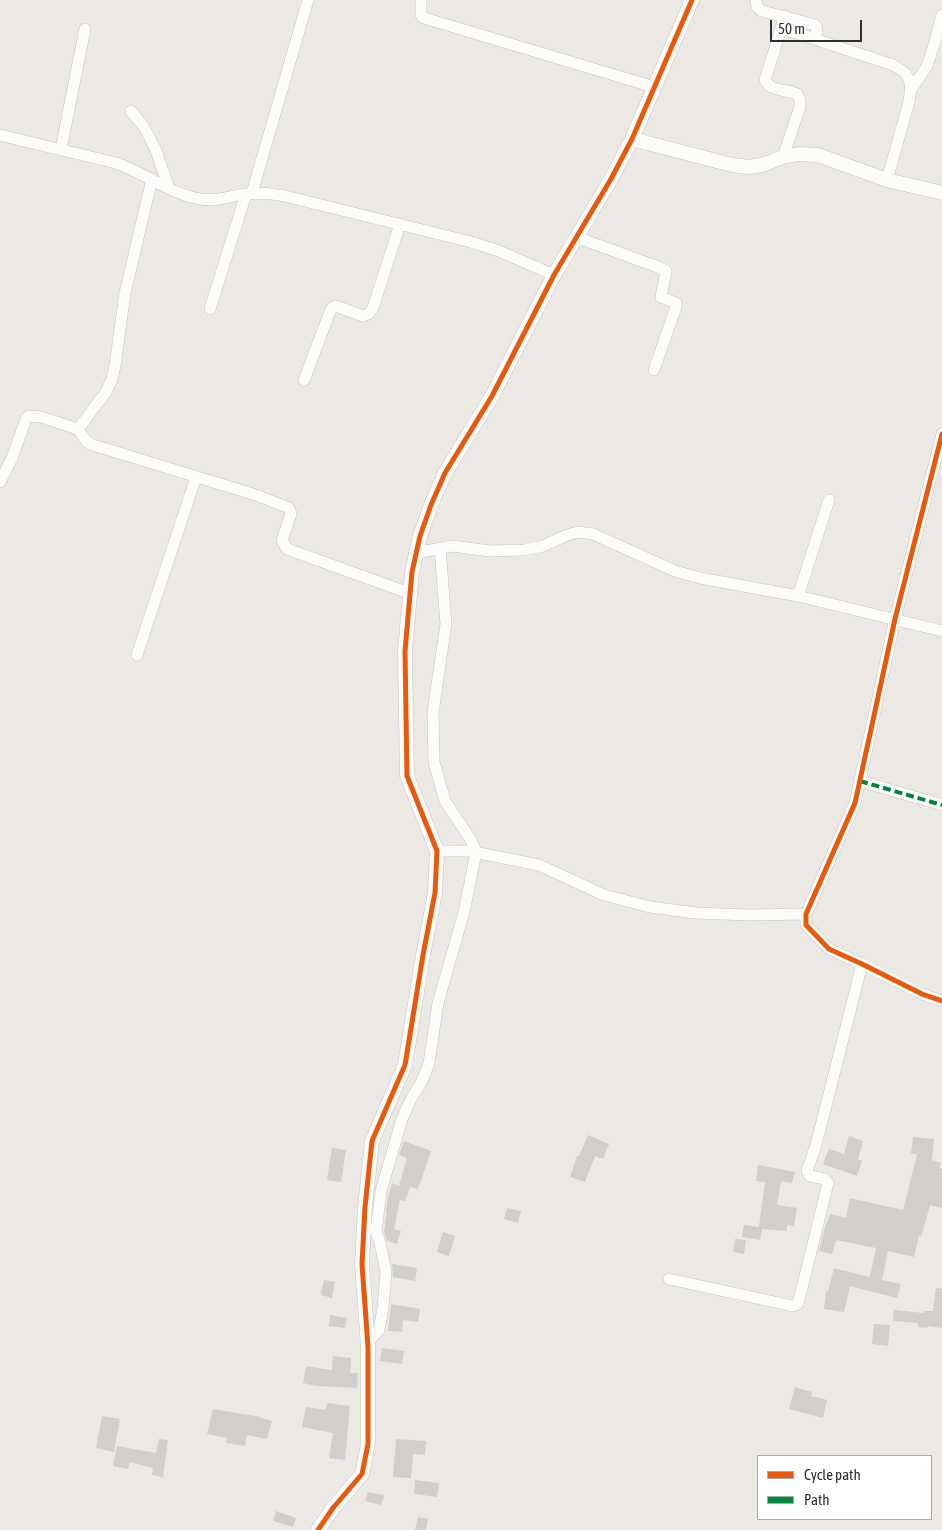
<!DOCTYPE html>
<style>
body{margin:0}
#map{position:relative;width:942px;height:1530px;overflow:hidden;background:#ece8e4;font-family:"Asap Condensed",sans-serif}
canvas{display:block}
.legend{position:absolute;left:757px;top:1455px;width:175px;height:65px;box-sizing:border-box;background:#fff;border:1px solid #ababab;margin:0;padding:6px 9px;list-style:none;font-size:15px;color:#2e2e2e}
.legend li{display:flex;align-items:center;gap:10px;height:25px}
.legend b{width:25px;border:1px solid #ababab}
.scale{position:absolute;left:770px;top:20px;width:92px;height:22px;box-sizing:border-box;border:2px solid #2e2e2e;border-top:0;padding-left:6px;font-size:15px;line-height:18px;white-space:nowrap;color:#2e2e2e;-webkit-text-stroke:4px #fff;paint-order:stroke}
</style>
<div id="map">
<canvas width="942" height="1530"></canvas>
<ul class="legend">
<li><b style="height:6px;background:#e8590c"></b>Cycle path</li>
<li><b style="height:6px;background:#00873e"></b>Path</li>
</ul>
<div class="scale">50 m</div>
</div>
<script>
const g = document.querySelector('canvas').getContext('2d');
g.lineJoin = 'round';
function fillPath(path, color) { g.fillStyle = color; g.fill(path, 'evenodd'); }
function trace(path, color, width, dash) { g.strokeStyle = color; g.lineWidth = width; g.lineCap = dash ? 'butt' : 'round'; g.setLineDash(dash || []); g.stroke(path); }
fillPath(new Path2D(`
 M588,1135L609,1144L603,1159L595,1156L585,1182L570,1177L577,1156H579Z
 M849,1136L863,1141L858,1159L862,1161L857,1176L823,1164L829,1149L844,1154Z
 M913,1137L934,1139L932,1160L941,1163L939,1168L942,1169V1208L930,1205L921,1237L919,1236L914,1257L888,1251L882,1280L901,1284L897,1298L850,1286L844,1312L824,1309L826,1291L828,1292L834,1268L870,1277L876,1248L836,1240L832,1254L819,1251L826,1223H827L830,1214L846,1218L850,1198L903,1210L917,1154H911Z
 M404,1141L431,1151L418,1189L410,1187L405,1201L400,1200L394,1229L401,1231L397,1244L387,1241L384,1231L387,1212L386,1211L388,1197L392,1183L399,1186L407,1158L399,1155Z
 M332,1148L346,1150L341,1182L327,1180Z
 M758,1165L795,1172L792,1183L781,1181L777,1205L797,1208L794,1226L787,1225V1231L762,1229L760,1240L742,1237L744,1225L759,1227L765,1182L756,1181Z
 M507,1208L521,1211L518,1223L504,1219Z
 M443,1232L455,1236L449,1256L437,1252Z
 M735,1239L746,1240L744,1254L733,1252Z
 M392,1264L417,1268L415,1281L393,1277Z
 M324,1280L335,1282L332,1298L321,1295Z
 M936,1288L942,1289V1328L928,1326L927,1328L918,1327V1323L893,1321L894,1310L924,1313V1311H933Z
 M391,1304L420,1309L418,1322L403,1320L402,1332L388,1331Z
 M330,1315L347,1318L345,1328L329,1326Z
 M874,1324L890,1325L888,1346L872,1344Z
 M382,1348L404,1351L402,1364L380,1361Z
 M333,1356L351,1358L350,1373H358L357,1388L317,1386L303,1383L306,1366L332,1370Z
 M795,1387L812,1392L811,1396L827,1400L823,1418L789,1409Z
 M327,1403L350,1406L345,1460L329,1458L333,1433L302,1427L306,1407L326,1410Z
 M213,1409L255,1416L272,1421L267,1439L247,1435L245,1446L226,1443L227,1438L207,1434Z
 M102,1416L120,1419L114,1452L96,1448Z
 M159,1439L168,1440L163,1477L152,1475L153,1468L130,1462L128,1469L113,1466L117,1446L156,1453Z
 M396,1439L426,1441L425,1455L413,1454L411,1478L393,1477Z
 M415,1480L439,1483L437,1497L414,1494Z
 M368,1492L384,1495L381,1505L365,1501Z
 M276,1511L296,1518L293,1527L273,1521Z
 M418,1517L428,1519L426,1530H415Z`), '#d1cecb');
const minor = new Path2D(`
 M421,0V15L424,18L654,87
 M756,0L757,7L762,11L815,25L817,29L815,39
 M781,28L893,65C912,75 912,82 909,102L887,180
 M911,90L927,66L935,42L942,15
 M131,111L144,127L155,148L169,188
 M0,135L116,163C145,173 172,195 201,199C217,202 232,195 247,194C260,192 272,194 285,196L471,242L499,251L554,275
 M61,149L85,29
 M783,157L800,107V100L797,94C786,89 771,92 765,80L785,16
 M252,193L308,0
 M576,237L658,267L666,271L661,297L676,303V307L654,370
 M210,309L246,194
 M304,380L331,309L336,306L363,316L368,314L373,308L400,224
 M78,429L106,392L112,379L115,366L125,293L152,179
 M942,434L895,619L855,803L806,914V925L829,949L862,964L922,994L942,1001
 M0,482L12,458L26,419L30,416L41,417L78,429L87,442L93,445L256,495L289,508L291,514L282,540L287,549L409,593
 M416,553L452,546L490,551L524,550L543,546L567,535L578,532L593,534L675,571L700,578L798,596L942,631
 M798,596L829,500
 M137,655L196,477
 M860,781L942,805
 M437,851H469L539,865L604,895L650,907L696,913L748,915L806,914
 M669,1279L793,1306L798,1304L828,1183L825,1179L810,1176L807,1171L816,1145L862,964
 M368,1342L379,1330L383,1308L386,1272L380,1243L376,1232L381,1191L402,1119L410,1101L422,1081L429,1063L438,1003L464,912L476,853L471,840L445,801L434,762L433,712L446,624L440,548`);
const tertiary = new Path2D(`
 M632,139L732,165L749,167L762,165L783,157L798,154L818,155L887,180L942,193
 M318,1530L333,1508L362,1474L368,1444V1347L362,1264L365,1207L372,1141L405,1065L423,955L435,893L437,851L407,776L405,651L412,572L420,536L431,505L445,473L492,396L554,275L611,179L632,139L692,0`);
trace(minor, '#c5c4c5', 12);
trace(tertiary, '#c5c4c5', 15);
trace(minor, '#fcfcfb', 11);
trace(tertiary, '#fcfcfb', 14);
trace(new Path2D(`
 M860,781L942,805`), '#00873e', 4, [8, 4]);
trace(new Path2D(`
 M942,434L895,619L855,803L806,914V925L829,949L862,964L922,994L942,1001
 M318,1530L333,1508L362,1474L368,1444V1347L362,1264L365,1207L372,1141L405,1065L423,955L435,893L437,851L407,776L405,651L412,572L420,536L431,505L445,473L492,396L554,275L611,179L632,139L692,0`), '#e8590c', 5);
</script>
